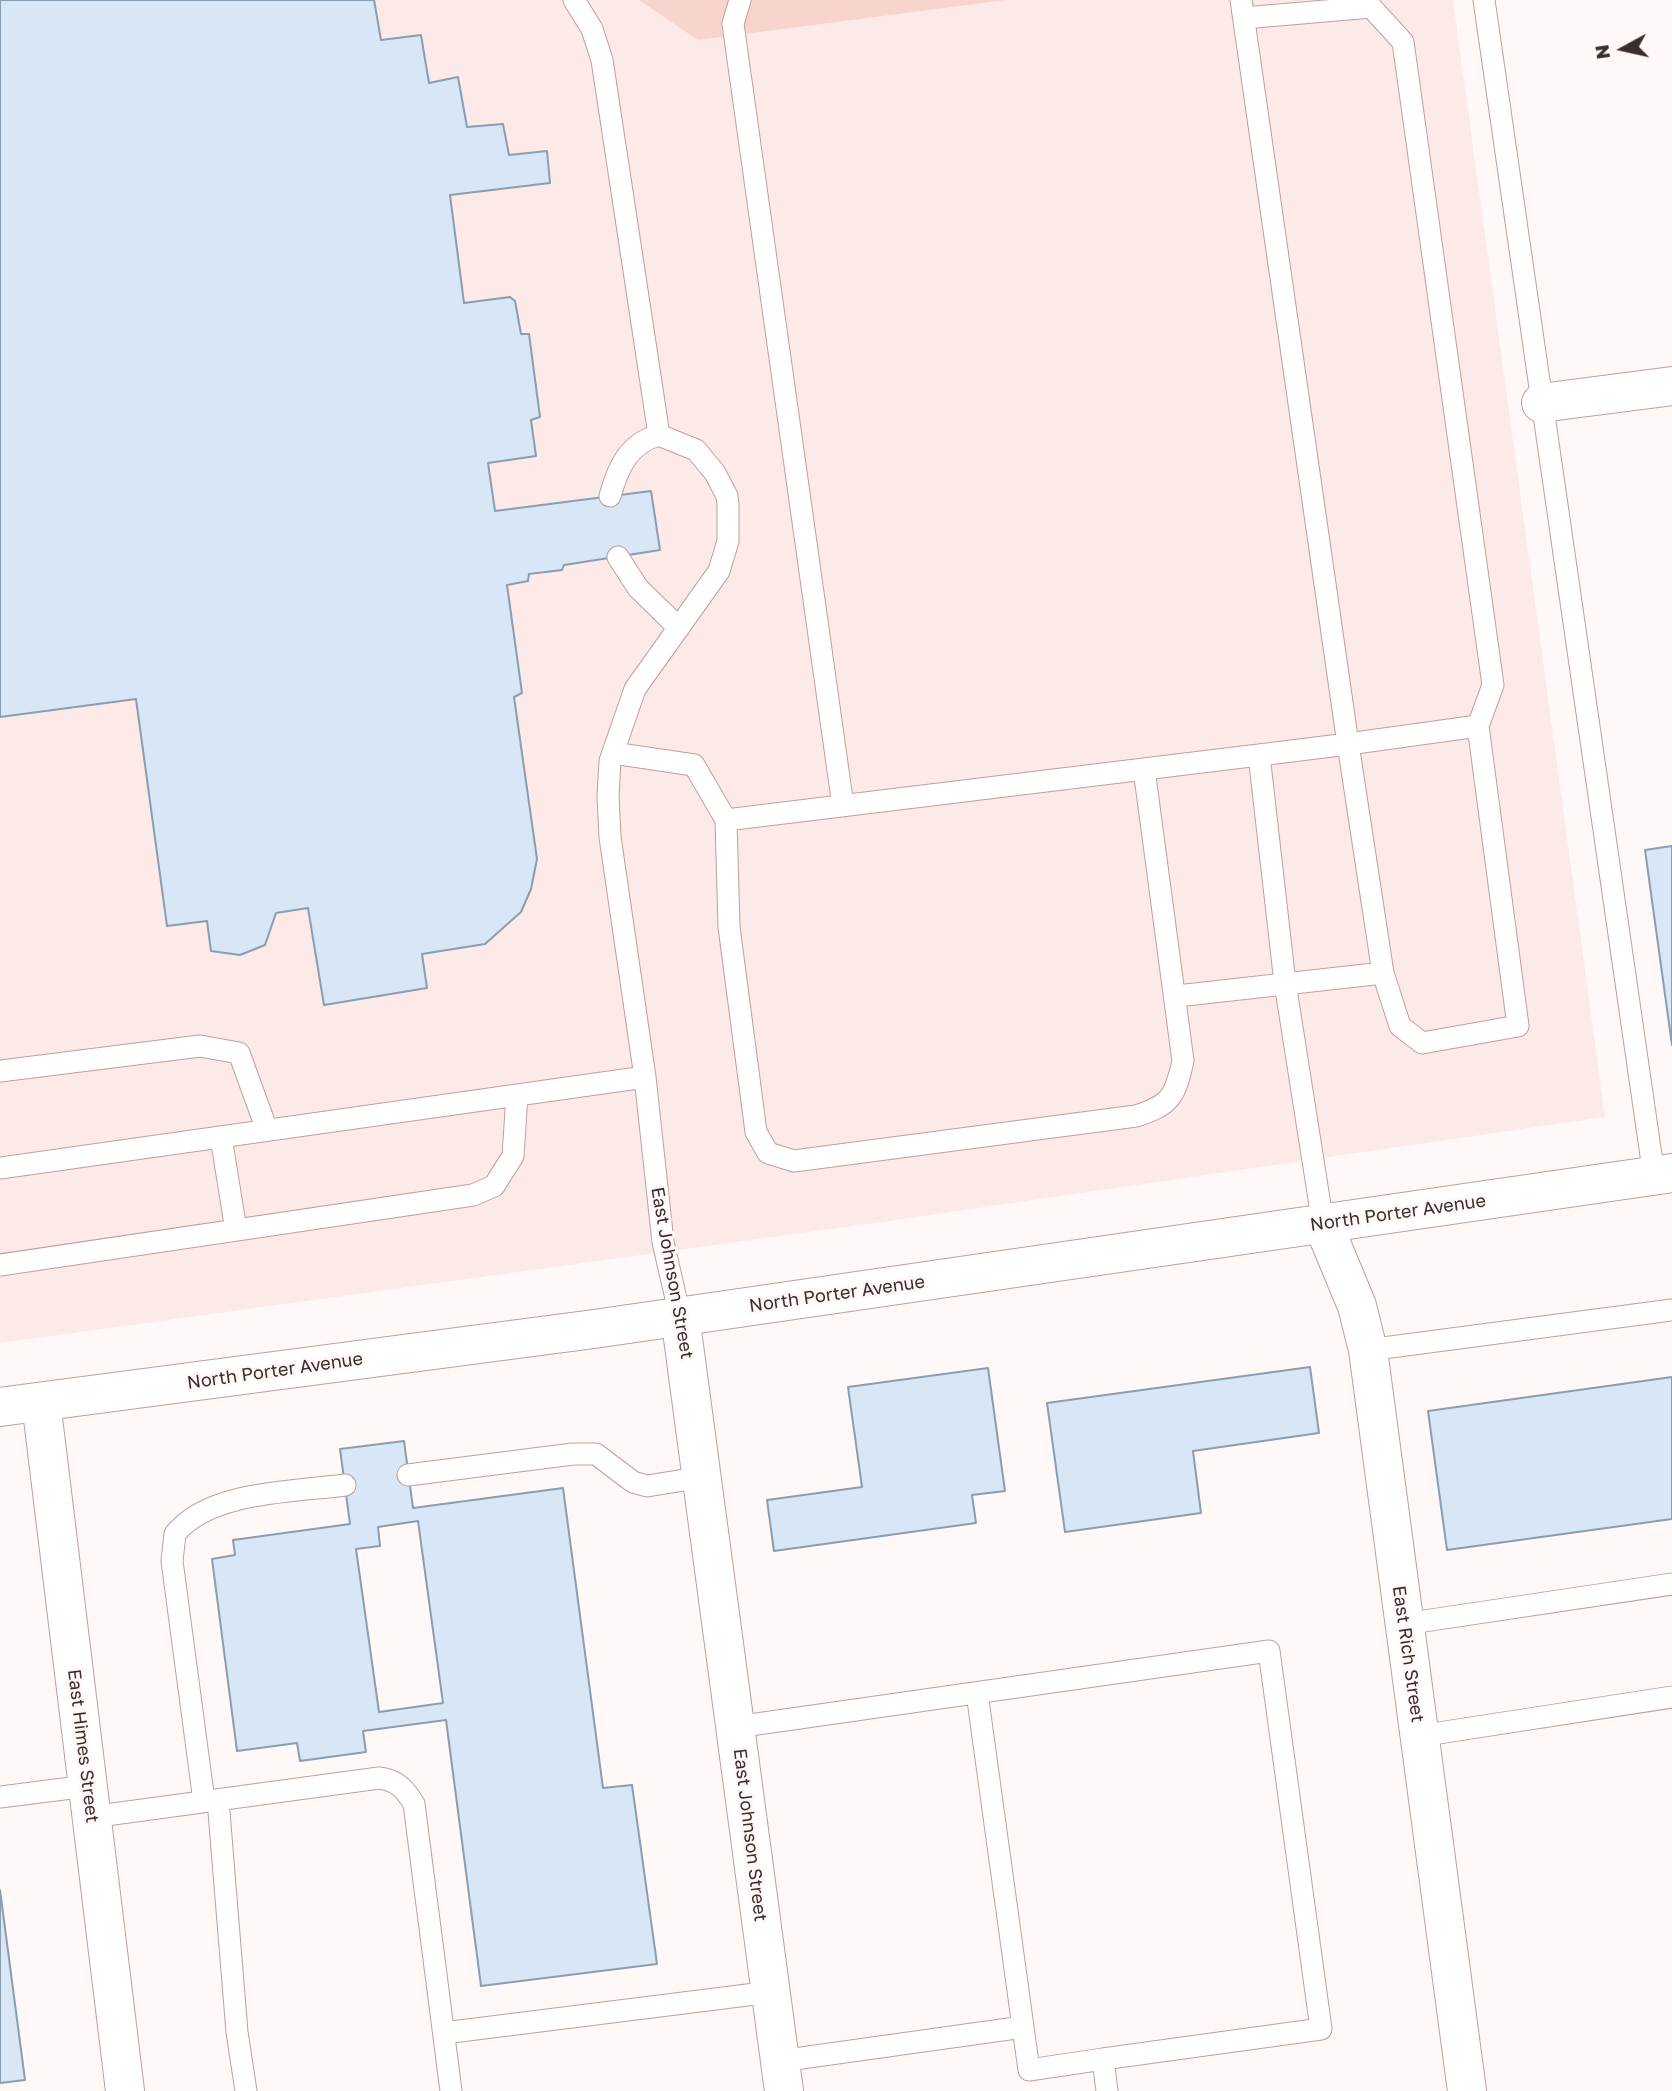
<!DOCTYPE html>
<style>
body{margin:0}
#map{position:relative;width:1672px;height:2091px;overflow:hidden;background:#fff8f7;font-family:"Golos Text",sans-serif}
canvas{display:block}
.north{position:absolute;left:1588px;top:14px;width:70px;height:70px;-webkit-text-stroke:5px #fff8f7;paint-order:stroke;rotate:262deg;font-size:19px;font-weight:700;line-height:28px;text-align:center;color:#3a2d2c}
.north::after{content:'';display:block;margin:auto;width:24px;height:32px;background:#3a2d2c;clip-path:polygon(50% 0,100% 100%,50% 72%,0 100%)}
</style>
<div id="map">
<canvas width="1672" height="2091"></canvas>
<div class="north">N</div>
</div>
<script>
const g = document.querySelector('canvas').getContext('2d');
g.lineJoin = 'round';
function fillPath(path, color) { g.fillStyle = color; g.fill(path, 'evenodd'); }
function trace(path, color, width, dash) { g.strokeStyle = color; g.lineWidth = width; g.lineCap = dash ? 'butt' : 'round'; g.setLineDash(dash || []); g.stroke(path); }
function label(font, color, halo, rows, align = 'center') {
  g.font = font + ' "Golos Text",sans-serif'; g.lineWidth = 6; g.setLineDash([]); g.textBaseline = 'middle'; g.strokeStyle = halo; g.fillStyle = color; for (const [text, x, y, turn = 0] of rows) {
    g.save(); g.translate(x, y); g.rotate((+turn || 0) * Math.PI / 180); g.textAlign = isNaN(turn) ? turn : align; if (halo) g.strokeText(text, 0, 0); g.fillText(text, 0, 0); g.restore();
  }
}
fillPath(new Path2D(`
 M0,0H1453L1605,1117L882,1222L0,1343Z`), '#fceae8');
fillPath(new Path2D(`
 M639,0H1006L698,40Z`), '#f8d4cf');
const building = new Path2D(`
 M0,0H374L381,40L421,35L429,83L458,77L467,127L503,124L509,155L547,151L550,183L450,195L464,303L510,297L515,301L521,334H529L540,417L531,420L536,456L488,463L495,511L651,491L660,550L564,565L562,570L529,574L528,581L507,585L522,693L514,697L537,859L531,889L521,912L485,944L422,954L427,988L324,1005L308,908L276,913L265,945L240,955L211,951L207,921L167,926L136,699L0,717Z
 M1672,846V1045L1645,850Z
 M1310,1367L1319,1433L1193,1451L1201,1513L1065,1532L1047,1403Z
 M988,1368L1005,1491L972,1495L976,1523L774,1551L767,1500L862,1487L848,1387Z
 M1672,1377V1519L1447,1550L1428,1411Z
 M404,1441L413,1508L563,1488L603,1788L632,1785L657,1964L481,1986L446,1720L363,1731L366,1752L300,1761L297,1743L237,1751L212,1559L235,1555L233,1540L350,1524L340,1449ZM418,1521L443,1703L379,1712L356,1549L380,1546L378,1527Z
 M0,1890L25,2080L0,2083Z`);
fillPath(building, '#d8e6f5');
trace(building, '#8a9eb3', 2);
const service = new Path2D(`
 M574,0L592,29L602,60L659,435
 M740,0L733,24L843,806
 M1241,0L1348,744L1478,726L1493,685L1403,42L1371,7L1244,18
 M1484,0L1654,1176
 M659,435L696,450L715,473L727,496L728,505V541L719,571L635,689L610,761L608,796L610,837L645,1077L663,1242L680,1316
 M610,496C618,467 629,443 659,435
 M618,557L638,588L679,628
 M613,753L694,765L726,820L1259,755L1285,983L1323,1224
 M1259,755L1348,744L1383,973
 M726,820L729,927L756,1132L768,1153L794,1161L1136,1116C1171,1105 1175,1096 1183,1061L1144,769
 M1177,996L1383,973L1400,1026L1422,1043L1518,1026L1478,726
 M0,1071L200,1046L239,1053L267,1130
 M221,1137L236,1230
 M0,1168L645,1077
 M0,1265L473,1195L494,1186L513,1156L517,1095
 M1368,1350L1672,1310
 M408,1475L573,1454H596L633,1482L647,1486L703,1477
 M1404,1624L1672,1584
 M977,1693L1023,2027
 M736,1727L1269,1651L1321,2029L1103,2059L1107,2091
 M1419,1736L1672,1697
 M0,1797L87,1786
 M218,1800L237,2032L246,2091
 M204,1801L172,1561L175,1534C209,1491 293,1492 345,1485
 M91,1817L379,1778C397,1780 405,1789 414,1804L451,2091
 M444,2033L771,1992
 M780,2061L1023,2027L1029,2070L1103,2059`);
const minor = new Path2D(`
 M1541,403L1672,386
 M1323,1224L1357,1306L1368,1350L1467,2091
 M41,1402L125,2091`);
const tertiary = new Path2D(`
 M680,1316L784,2091`);
const secondary = new Path2D(`
 M0,1407L594,1329L1672,1173`);
trace(service, '#bf9f9b', 23);
trace(minor, '#bf9f9b', 40);
trace(tertiary, '#bf9f9b', 40);
trace(secondary, '#bf9f9b', 40);
trace(service, '#fff', 21);
trace(minor, '#fff', 38);
trace(tertiary, '#fff', 38);
trace(secondary, '#fff', 38);
label('18px', '#3a2d2c', '#fff8f7', [
 ["North Porter Avenue",1398,1213,-8],
 ["East Johnson Street",672,1273,80],
 ["North Porter Avenue",837,1294,-8],
 ["North Porter Avenue",275,1371,-8],
 ["East Rich Street",1408,1654,82],
 ["East Himes Street",83,1746,83],
 ["East Johnson Street",750,1835,83]
]);
</script>
